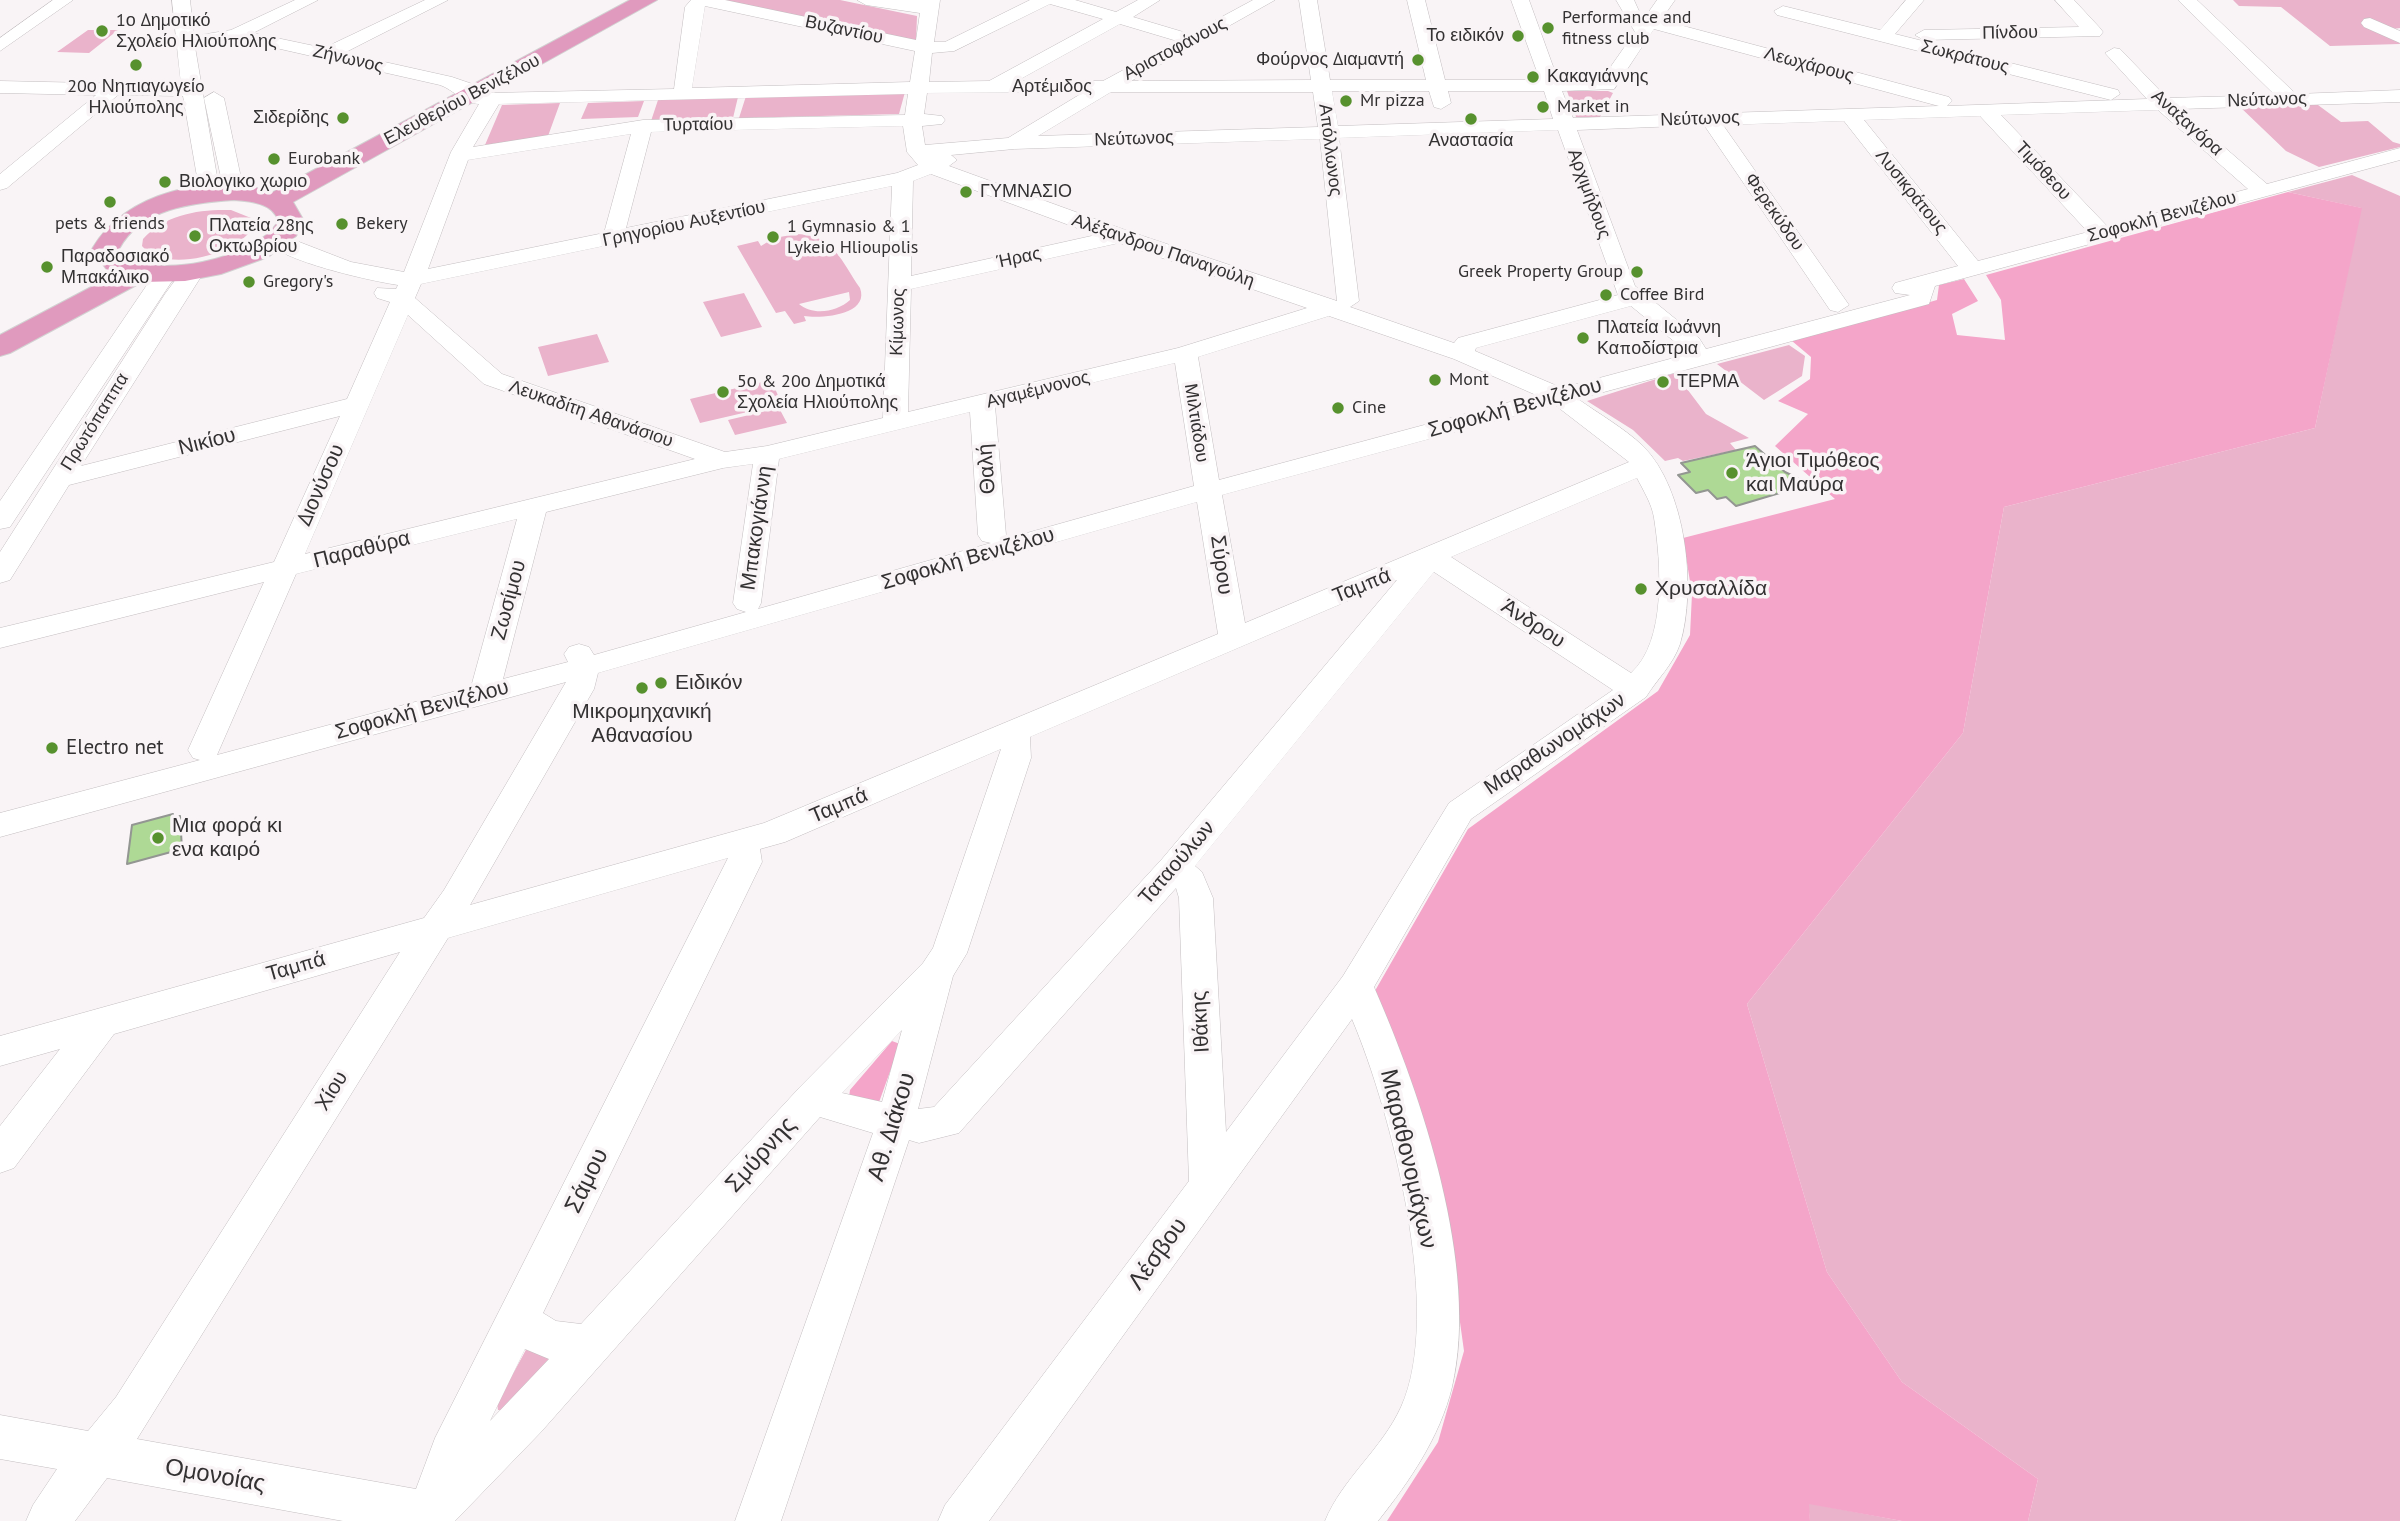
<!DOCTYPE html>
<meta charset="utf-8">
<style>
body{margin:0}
canvas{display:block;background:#f9f4f6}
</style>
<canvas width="2400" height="1521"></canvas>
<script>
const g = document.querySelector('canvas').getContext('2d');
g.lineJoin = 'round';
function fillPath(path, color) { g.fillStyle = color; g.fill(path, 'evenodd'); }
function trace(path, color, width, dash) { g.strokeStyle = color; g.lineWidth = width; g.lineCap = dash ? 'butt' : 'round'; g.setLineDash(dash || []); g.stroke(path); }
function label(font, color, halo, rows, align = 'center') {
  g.font = font + ' "PT Sans",sans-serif'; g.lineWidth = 7; g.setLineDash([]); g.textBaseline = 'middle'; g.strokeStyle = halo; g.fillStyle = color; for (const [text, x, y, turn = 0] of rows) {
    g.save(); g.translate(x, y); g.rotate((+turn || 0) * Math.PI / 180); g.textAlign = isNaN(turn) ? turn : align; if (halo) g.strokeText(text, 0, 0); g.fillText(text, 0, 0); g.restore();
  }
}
fillPath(new Path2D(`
 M714,0H840L917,16L916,41Z
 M2233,0H2400V28L2393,29L2400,44L2330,46L2281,7L2239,6Z
 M88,30H118L89,53L57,52Z
 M1567,91H1608L1613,93L1600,117H1576Z
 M905,92L899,114L739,118L746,96Z
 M738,97L733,118L651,121L658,100Z
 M644,101L638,117L581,119L588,103Z
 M560,103L548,136L485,145L502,105Z
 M2238,105H2318L2341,122L2368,121L2393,142L2400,144V147L2319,167L2286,151Z
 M2352,175L2400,196V1521H2028L2038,1479L1902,1382L1827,1272L1747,1004L1963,733L2004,507L2315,428L2361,208L2288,192Z
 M231,210L251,218L254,225C241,255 163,274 142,246L143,239C165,214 200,209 231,210Z
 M797,234C834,235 841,261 860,288C870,315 821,319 804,316L806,321L794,324L785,311L776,313L737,246L758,241L761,246L774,238ZM849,292L850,300C837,312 813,316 799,304Z
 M744,293L762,327L721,337L703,302Z
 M597,334L609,362L548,376L538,347Z
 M1789,345L1805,356L1802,376L1764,400L1717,364Z
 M1675,373L1706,414L1749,438L1730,443L1736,450L1683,461L1678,458L1665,461L1633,430L1587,401Z
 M771,380L782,404L700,423L690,399Z
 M779,408L787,423L735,435L728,420Z
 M527,1348L553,1358L503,1410H498L497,1403Z
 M1808,1503L1902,1521H1810Z`), '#eab3cb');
fillPath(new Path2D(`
 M2288,192L2362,208L2315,428L2004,507L1963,733L1747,1004L1827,1272L1902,1382L2038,1479L2028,1521H1902L1809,1504L1810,1521H1387L1438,1442L1464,1351L1440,1178L1372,996L1468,829L1658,691L1690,635L1692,594L1683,538L1835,499L1775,446L1808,414L1778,401L1810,379L1811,357L1792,341L1937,300L1939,285L1964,279L1978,301L1952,314L1957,335L2005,340L2001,300L1986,275Z
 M892,1041L900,1044L878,1105L849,1097L850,1090Z`), '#f4a5c9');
const building = new Path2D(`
 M1755,446L1785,472L1810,484L1736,506L1726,497L1717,499L1708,490L1696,493L1678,475L1690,472L1681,463Z
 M173,814V818L180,816L182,849L127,864L132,825Z`);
fillPath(building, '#aed995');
trace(building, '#939692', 2);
const minor = new Path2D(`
 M53,0H73L0,51V38Z
 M172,0H190L194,36L231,30L295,0H318L253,33L324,48L425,0H448L344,53L452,77L487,89L489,93L674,89L685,7L691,0H725L916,40L920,13L866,5L857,0H940L934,42H945L1030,0H1075L1116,12L1138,0H1160L1133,17L1190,34L1253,0H1275L1131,81L1311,80L1299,0H1317L1330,80H1426L1407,0H1425L1445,80H1540L1511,0H1529L1558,80L1602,79L1635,32L1616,0H1634L1643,20L1657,0H1675L1661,20L1949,97L1952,101L1947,106L2147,99L2105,53L2114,48L2120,49L2167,98L2275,95L2178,0H2197L2296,94L2400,90V102L2180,109L2267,184L2400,148V160L1935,286L1929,304L1578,399C1599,414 1624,428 1643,446C1686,489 1697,588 1680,644C1673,665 1657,679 1646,697L1471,819L1374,987C1422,1096 1480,1268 1452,1387C1440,1437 1409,1482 1378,1521H1325C1342,1479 1382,1449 1401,1407C1444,1313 1391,1111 1352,1019L989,1521H938L945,1505L1189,1181L1179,898L1176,888L959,1133L919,1143L909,1140L781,1521H735L873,1133L820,1117L541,1432L455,1521H343L107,1478L75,1521H26L33,1505L57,1469L0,1459V1415L88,1431L116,1397L400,952L114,1034L14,1168L0,1173V1126L60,1049L0,1066V1036L424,918L444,890L566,682L0,837V813L200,760L193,758L188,750L264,582L0,648V628L274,562L340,416L69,485L10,580L0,583V552L165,294L185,267L193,265L204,272L81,466L347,399L390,302L377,298L374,293L377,288L396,289L398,285C371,281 280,261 265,240L276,233L351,262L404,272L451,152L479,104C463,103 454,90 440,85L236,39L195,47L220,194L217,198L210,200L200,194L183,96L118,95L7,188L0,190V174L96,95L0,93V81L181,85ZM1050,4L1103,19L989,81L929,82L932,53L954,51ZM705,6L915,51L910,82L692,88ZM1120,24L1177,41L1103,81H1017ZM1654,29L1935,105L1939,106L1573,118L1562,91L1614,89ZM1332,91H1429L1434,107L1441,109L1451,103L1448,91H1544L1553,119L1338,126ZM1084,92L1008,138L925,145L922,126L942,124L945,120L942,116L924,114L927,93ZM1111,92H1313L1318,127L1038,136ZM908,94L905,115L643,120L473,147L499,104ZM2158,110L2248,189L2107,226L2001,115ZM1980,116L2088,232L1978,261L1864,120ZM1844,121L1958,266L1895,283L1892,288L1895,293L1910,295L1706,349L1699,338L1635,286L1577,130L1704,125L1830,310L1838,312L1849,305L1723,125ZM903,126L907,152L918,165L897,173L626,228L651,132ZM1558,130L1618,295L1458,338L1454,343L1350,307L1359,301L1339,138ZM631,134L604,233L428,269L468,160ZM1320,139L1337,301L1128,231L949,166L957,160L951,155L1014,149ZM931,174L1096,235L911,276L913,181ZM892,186L883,418L767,446L725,452L502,374L415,298L421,284ZM1119,243L1307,308L1178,348L908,412L911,289ZM1631,306L1681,347V356L1562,388L1475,351L1476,348ZM408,315L484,384L695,459L305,554ZM1329,316L1454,359L1536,395L1219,480L1198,357ZM1175,363L1194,486L1002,540L1006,535L995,406ZM1555,405L1629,462L1245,623L1222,495ZM970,412L978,535L982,541L991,543L758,609L761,603L779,459ZM753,464L733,603L737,609L746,612L594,655L589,647L579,644L569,647L564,654L568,662L503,679L546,512L723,468ZM1637,478C1643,490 1652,504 1654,518C1661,562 1667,641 1631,673L1451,557ZM1197,502L1218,634L764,823L470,905L594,689L598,673ZM517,519L471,687L217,755L296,574ZM1434,572L1613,690L1449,803L1343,976L1226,1132L1213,898L1202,872L1195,866ZM1397,580L1162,859L934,1107L918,1109L953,976L967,953L1031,758L1030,737ZM1001,749L933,948L923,963L800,1087L581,1324L556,1321L543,1313L762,862L760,849L785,842ZM728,858L435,1438L416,1489L137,1439L448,938ZM902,1030L882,1102L842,1093ZM525,1349L549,1359L490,1421Z
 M1906,0H1924L1895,34L2118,90L2120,94L2111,100L1777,15L1774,11L1783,6L1880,30Z
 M2055,0H2074L2100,28L2103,32L2100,36L1924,40L1915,35L1924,30L2079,27Z
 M2370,18L2400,31V43L2364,27L2361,23L2364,19Z
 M214,92L224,98L244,192L234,198L224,192L204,98Z
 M161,274L172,281L10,527L0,529V501L153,276Z`);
const major = new Path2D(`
 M630,0H657L293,202L304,221L296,236L268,257L221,274L185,281L142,282L10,353L0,356V335L116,274L107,270L92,249C125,191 211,173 273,192ZM234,200C249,201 274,203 278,221C261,257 146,285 119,249C141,208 192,203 234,200Z`);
trace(minor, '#c3bec0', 1);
trace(major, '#d2d2d2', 2);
fillPath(minor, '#fff');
fillPath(major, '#e09abe');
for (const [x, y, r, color] of [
 [1548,28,7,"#57912e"],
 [102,31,7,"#57912e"],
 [1518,36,7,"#57912e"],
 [1418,60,7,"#57912e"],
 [136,65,7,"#57912e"],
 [1533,77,7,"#57912e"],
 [1346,101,7,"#57912e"],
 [1543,107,7,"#57912e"],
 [343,118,7,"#57912e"],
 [1471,119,7,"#57912e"],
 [274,159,7,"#57912e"],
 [165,182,7,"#57912e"],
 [966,192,7,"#57912e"],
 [110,202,7,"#57912e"],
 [342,224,7,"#57912e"],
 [195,236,7,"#57912e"],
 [773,237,7,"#57912e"],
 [47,267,7,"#57912e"],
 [1637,272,7,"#57912e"],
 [249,282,7,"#57912e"],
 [1606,295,7,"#57912e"],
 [1583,338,7,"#57912e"],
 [1435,380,7,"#57912e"],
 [1663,382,7,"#57912e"],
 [723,392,7,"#57912e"],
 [1338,408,7,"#57912e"],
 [1732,473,7,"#57912e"],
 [1641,589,7,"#57912e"],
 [661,683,7,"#57912e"],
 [642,688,7,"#57912e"],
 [52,748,7,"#57912e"],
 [158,838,7,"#57912e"]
]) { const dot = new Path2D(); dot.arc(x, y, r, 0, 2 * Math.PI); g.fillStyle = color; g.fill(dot); trace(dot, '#f9f4f6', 2.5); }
label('18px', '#333132', '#f9f4f6', [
 ["Performance and",1562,18],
 ["fitness club",1562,39],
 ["1ο Δημοτικό",116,21],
 ["Σχολείο Ηλιούπολης",116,42],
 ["Το ειδικόν",1504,36,"right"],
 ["Φούρνος Διαμαντή",1404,60,"right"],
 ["Κακαγιάννης",1547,77],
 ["20ο Νηπιαγωγείo",136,87,"center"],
 ["Ηλιούπολης",136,108,"center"],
 ["Mr pizza",1360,101],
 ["Market in",1557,107],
 ["Σιδερίδης",329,118,"right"],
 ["Αναστασία",1471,141,"center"],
 ["Eurobank",288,159],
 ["Βιολογικο χωριο",179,182],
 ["ΓΥΜΝΑΣΙΟ",980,192],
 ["pets & friends",110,224,"center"],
 ["Bekery",356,224],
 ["Πλατεία 28ης",209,226],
 ["Οκτωβρίου",209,247],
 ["1 Gymnasio & 1",787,227],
 ["Lykeio Hlioupolis",787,248],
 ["Παραδοσιακό",61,257],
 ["Μπακάλικο",61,278],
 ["Greek Property Group",1623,272,"right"],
 ["Gregory's",263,282],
 ["Coffee Bird",1620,295],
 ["Πλατεία Ιωάννη",1597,328],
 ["Καποδίστρια",1597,349],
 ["Mont",1449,380],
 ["5ο & 20ο Δημοτικά",737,382],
 ["Σχολεία Ηλιούπολης",737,403],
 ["ΤΕΡΜΑ",1677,382],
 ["Cine",1352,408]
], 'left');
label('18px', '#333132', '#f9f4f6', [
 ["Βυζαντίου",844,30,12],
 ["Πίνδου",2010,33,-1],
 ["Αριστοφάνους",1175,49,-28],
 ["Σωκράτους",1965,57,14],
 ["Ζήνωνος",348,59,13],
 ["Λεωχάρους",1809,65,15],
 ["Αρτέμιδος",1052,87],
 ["Ελευθερίου Βενιζέλου",462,100,-28],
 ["Νεύτωνος",2267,100,-2],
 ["Νεύτωνος",1700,119,-2],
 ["Αναξαγόρα",2187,123,42],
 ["Τυρταίου",698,125,-1],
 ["Νεύτωνος",1134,139,-2],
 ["Απόλλωνος",1330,150,83],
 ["Τιμόθεου",2043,171,47],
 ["Λυσικράτους",1911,192,51],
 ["Αρχιμήδους",1589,194,70],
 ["Φερεκύδου",1774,212,55],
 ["Σοφοκλή Βενιζέλου",2162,217,-15],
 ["Γρηγορίου Αυξεντίου",684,224,-12],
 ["Αλέξανδρου Παναγούλη",1163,251,19],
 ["Ήρας",1019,258,-12],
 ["Κίμωνος",898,322,-88],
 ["Αγαμέμνονος",1038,390,-14],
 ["Λευκαδίτη Αθανάσιου",591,414,19],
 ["Πρωτόπαππα",95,422,-58],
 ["Μιλτιάδου",1196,423,81]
]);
label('21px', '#333132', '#f9f4f6', [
 ["Σοφοκλή Βενιζέλου",1515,408,-15],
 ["Νικίου",207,442,-14],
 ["Θαλή",987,469,-94],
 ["Διονύσου",321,485,-66],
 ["Μπακογιάννη",757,528,-82],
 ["Παραθύρα",362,550,-14],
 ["Σοφοκλή Βενιζέλου",968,559,-16],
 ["Σύρου",1221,565,82],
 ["Ταμπά",1362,586,-22],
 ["Ζωσίμου",509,600,-75],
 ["Άνδρου",1533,624,33],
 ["Σοφοκλή Βενιζέλου",422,710,-15],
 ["Μαραθωνομάχων",1555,744,-34],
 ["Ταμπά",839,806,-23],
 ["Ταταούλων",1177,863,-49],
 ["Ταμπά",296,967,-16],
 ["Ιθάκης",1201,1022,-93],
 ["Χίου",332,1091,-58]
]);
label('21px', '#333132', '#f9f4f6', [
 ["Άγιοι Τιμόθεος",1746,461],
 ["και Μαύρα",1746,485],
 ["Χρυσαλλίδα",1655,589],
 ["Ειδικόν",675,683],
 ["Μικρομηχανική",642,712,"center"],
 ["Αθανασίου",642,736,"center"],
 ["Electro net",66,748],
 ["Μια φορά κι",172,826],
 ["ενα καιρό",172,850]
], 'left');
label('24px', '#333132', '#f9f4f6', [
 ["Αθ. Διάκου",892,1127,-73],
 ["Σμύρνης",761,1155,-48],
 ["Μαραθονομάχων",1408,1159,77],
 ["Σάμου",587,1181,-64],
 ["Λέσβου",1158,1254,-54],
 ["Ομονοίας",215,1476,10]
]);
</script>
